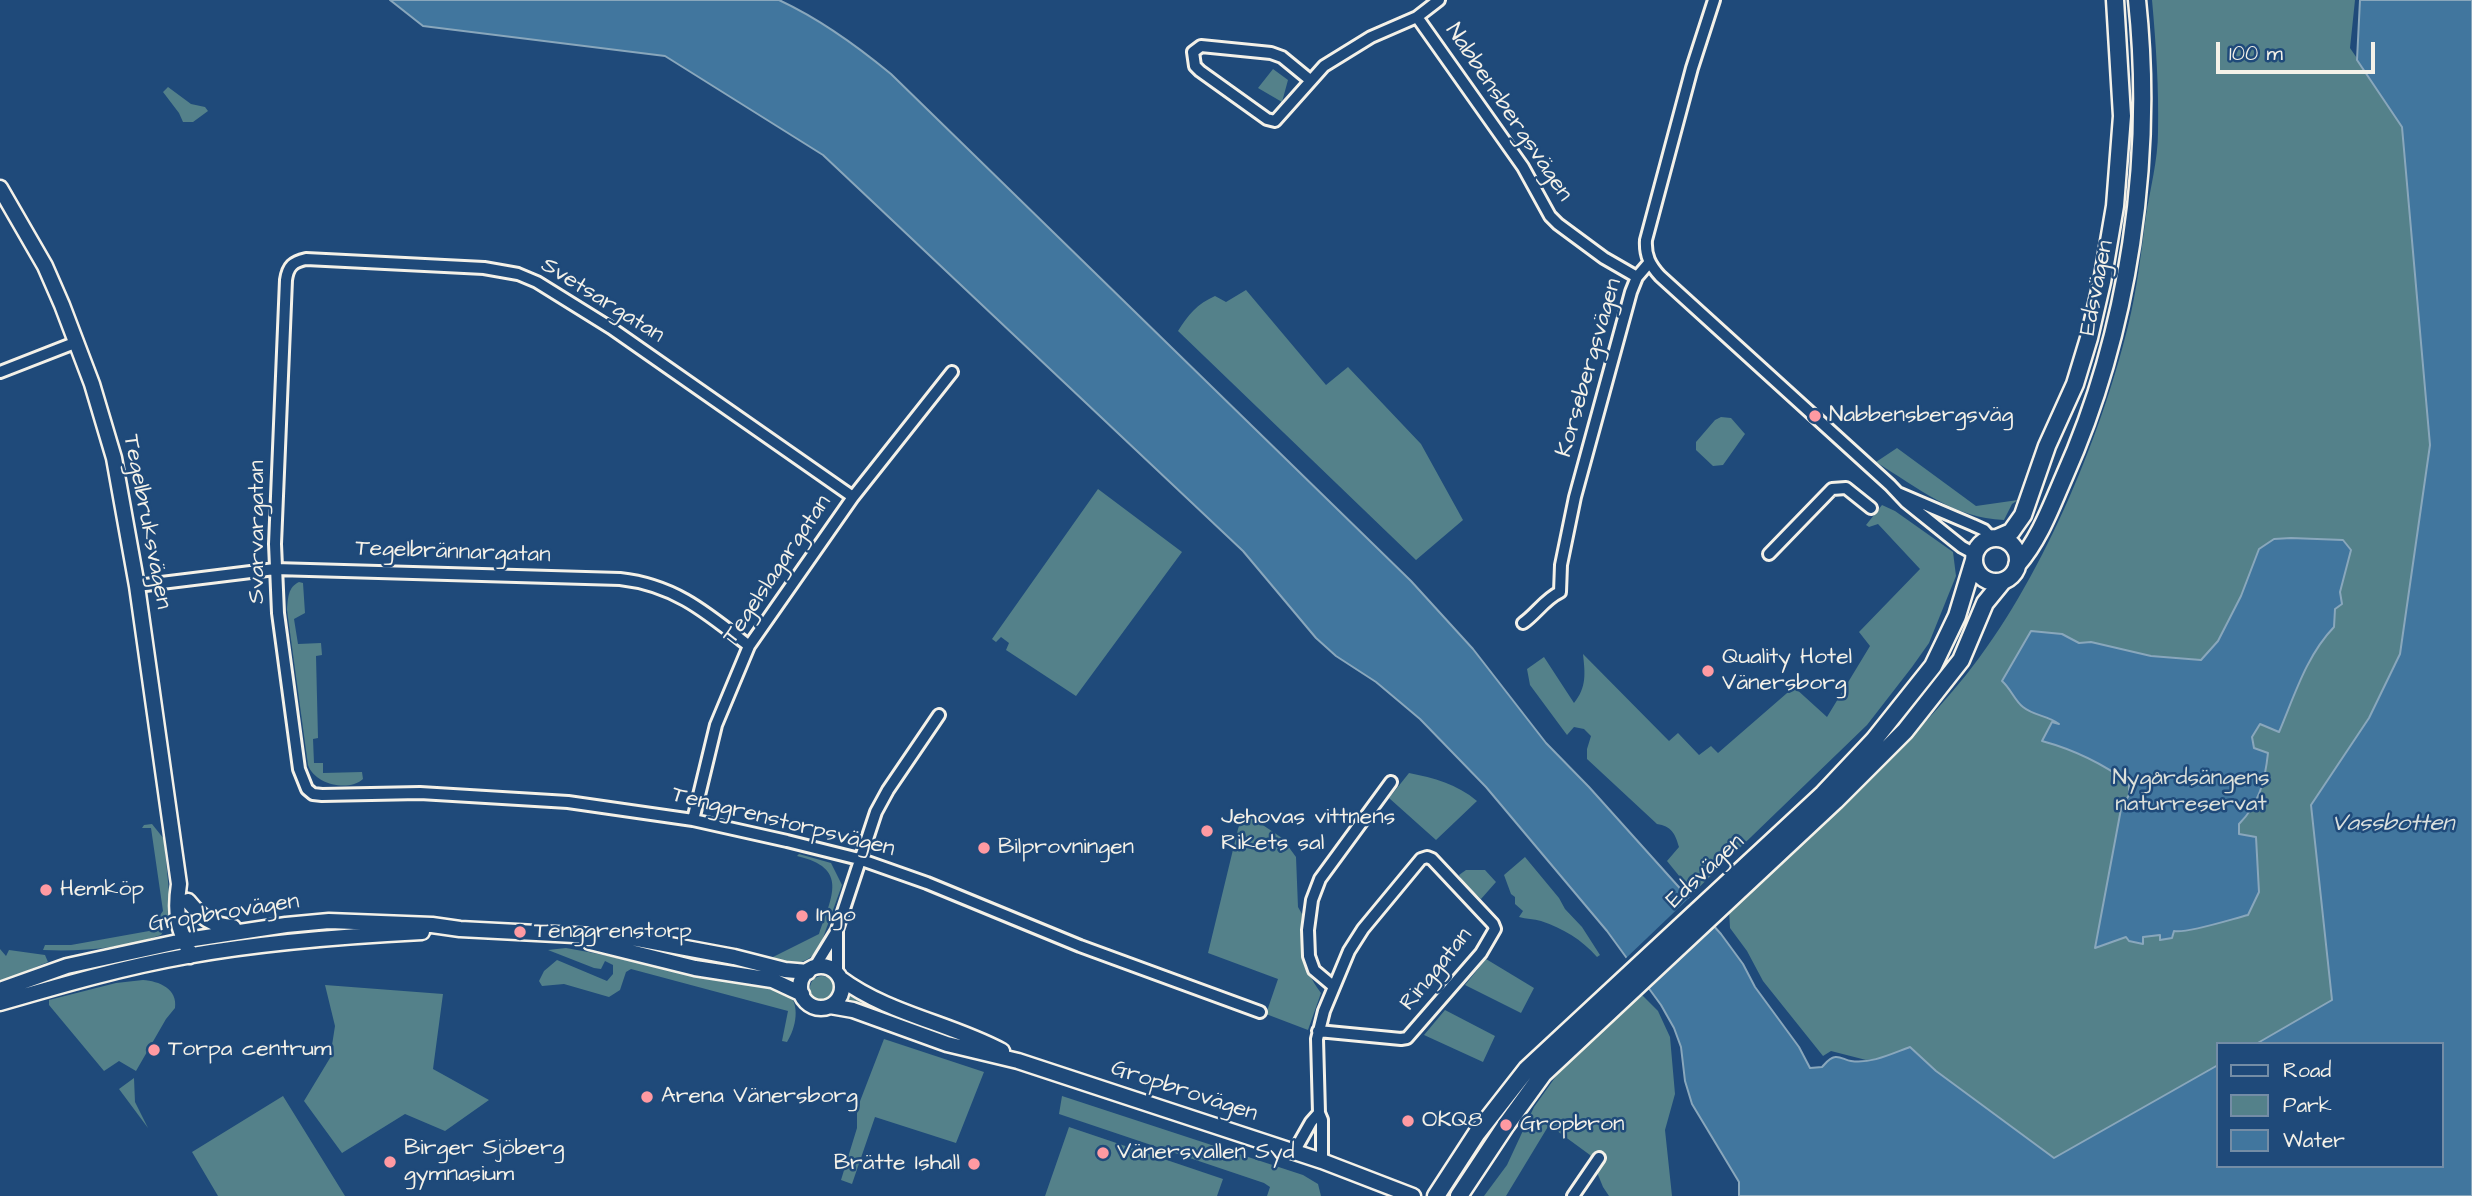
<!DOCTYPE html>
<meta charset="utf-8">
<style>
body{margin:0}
#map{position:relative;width:2472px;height:1196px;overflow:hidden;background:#1f4a7a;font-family:"Architects Daughter",sans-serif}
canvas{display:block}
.legend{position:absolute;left:2216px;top:1042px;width:228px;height:126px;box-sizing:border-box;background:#1f4a7a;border:2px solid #748da6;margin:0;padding:9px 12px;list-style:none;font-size:21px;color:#f4f1e8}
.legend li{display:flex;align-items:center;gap:14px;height:35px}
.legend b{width:35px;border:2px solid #748da6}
.scale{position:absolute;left:2216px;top:42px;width:159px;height:32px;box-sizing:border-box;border:4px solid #f4f1e8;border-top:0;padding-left:9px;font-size:21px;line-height:24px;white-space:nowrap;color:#f4f1e8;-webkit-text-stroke:5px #1f4a7a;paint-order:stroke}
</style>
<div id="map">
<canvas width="2472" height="1196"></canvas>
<ul class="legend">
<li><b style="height:9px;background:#1f4a7a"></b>Road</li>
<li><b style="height:19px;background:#54818a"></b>Park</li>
<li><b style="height:19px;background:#41769e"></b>Water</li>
</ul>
<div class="scale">100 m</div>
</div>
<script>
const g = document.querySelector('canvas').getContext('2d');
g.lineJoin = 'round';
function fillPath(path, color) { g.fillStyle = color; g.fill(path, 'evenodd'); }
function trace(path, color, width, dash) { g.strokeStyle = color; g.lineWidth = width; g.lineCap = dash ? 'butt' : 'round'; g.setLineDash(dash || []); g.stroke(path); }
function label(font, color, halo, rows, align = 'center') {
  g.font = font + ' "Architects Daughter",sans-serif'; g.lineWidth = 5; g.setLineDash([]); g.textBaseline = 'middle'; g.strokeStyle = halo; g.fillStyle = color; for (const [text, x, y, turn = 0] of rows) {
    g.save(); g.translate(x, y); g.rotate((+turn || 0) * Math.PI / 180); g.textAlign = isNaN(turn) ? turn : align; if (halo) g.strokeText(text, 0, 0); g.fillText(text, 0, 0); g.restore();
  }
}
fillPath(new Path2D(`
 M2152,0H2355L2350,48L2405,128L2472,146L2395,1044H2218V1149L2025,1196L1883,1058L1866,1060L1831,1051L1823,1056L1763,981L1747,951L1730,928L1729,909C1811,835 1896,761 1966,675C2040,583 2100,440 2128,326C2137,290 2141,253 2146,216C2150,189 2158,160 2158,132C2159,89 2156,44 2152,0Z
 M1273,69L1288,80L1282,102L1258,88Z
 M168,87L191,104L205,107L208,111L193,122H183L179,113L163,92Z
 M1246,290L1326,385L1348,367L1421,444L1463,520L1416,560L1178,331C1188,315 1197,304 1215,296L1226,302Z
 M1721,417L1731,418L1745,434L1723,465L1713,466L1696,450V442L1715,420Z
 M1897,448L1976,506L2018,500L2012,504L2004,520C1954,518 1918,488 1876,462Z
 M1098,489L1182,552L1076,696L1006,650L1009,643L1001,637L996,642L992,639Z
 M1882,505L1895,511L1953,552L1956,576L1929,643L1912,667L1867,725L1693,893L1667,861L1679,847C1675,833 1671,826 1657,824L1587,759V749L1591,736L1584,729L1574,727L1567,735L1530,685L1527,669L1544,657L1574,703C1587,687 1585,673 1583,654L1669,741L1678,733L1699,755L1711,746L1718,753L1794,687L1827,717L1870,646L1859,632L1920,569L1878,524L1869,527L1866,525Z
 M299,582L303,583L305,613L294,619L298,644L321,643L322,655L316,656L318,738L313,739L314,763H323V773L362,772L363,779C349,792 315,785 308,765L287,610C288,598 288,587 299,582Z
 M1409,773C1434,778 1457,784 1477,801L1436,840L1389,798Z
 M1248,815L1282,838L1296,857L1298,907L1302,914C1304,947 1300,965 1321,993L1308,1030L1266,1014L1278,979L1208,953L1238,829L1242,817Z
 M152,824L164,839L171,913L169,922L161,935C125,948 81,952 43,950L45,945H71L149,931L163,911L151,828H142L144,825Z
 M799,854L831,863L842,885L819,949C803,968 790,964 767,960L819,934C832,896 849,868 797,856Z
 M1525,857L1559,898L1565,909L1582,927L1600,955L1597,957C1581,939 1564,929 1541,921C1534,919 1526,919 1519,917L1523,911L1515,904V897L1511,894L1504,875Z
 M1466,870H1485L1496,882L1481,899L1463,883L1459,875Z
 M631,944L706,956L796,978L795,985L630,948Z
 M566,948C601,954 636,962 671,969C694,973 772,979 787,992C801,1004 796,1028 787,1042L782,1041L788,1011L631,969L626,972L620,990L609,997L564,984L542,986L539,981L544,971L557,960L607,981L613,974V965L605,961L601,969L594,968L548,950Z
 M0,949L6,956L9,950L45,955L48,962L0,982Z
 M1486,959L1534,988L1521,1013L1465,985Z
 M810 988a12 12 0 1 1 24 0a12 12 0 1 1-24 0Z
 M143,980C159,981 178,989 175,1008L166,1019L136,1071L119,1061L104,1071L49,1005V1000L116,983Z
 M325,985L443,994L433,1069L489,1100L445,1131L405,1114L342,1153L304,1101L330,1058L335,1026Z
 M848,992L952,1035L950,1038L843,1000Z
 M1639,992L1658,1011L1670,1037L1675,1094L1665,1130L1672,1196H1609L1603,1187L1590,1155L1549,1125L1506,1196H1484L1507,1165L1534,1107L1564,1065Z
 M1445,1010L1495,1036L1483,1062L1424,1035Z
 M884,1039L984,1072L956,1143L875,1117L852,1184L841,1180L857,1128V1109Z
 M134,1078L135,1102L148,1128L119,1089Z
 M283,1096L345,1196H218L192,1152Z
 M1062,1096L1303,1175L1318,1184L1321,1196H1267L1270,1187L1264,1183L1059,1114Z
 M1069,1127L1223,1179L1217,1196H1045Z`), '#54818a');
const water = new Path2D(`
 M390,0H779C820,19 856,45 891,74L1411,581L1473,649L1546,743L1589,787L1721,934L1743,964L1755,987L1799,1047L1810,1068L1822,1067C1826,1063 1829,1058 1835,1057C1840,1056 1845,1060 1851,1061C1871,1064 1891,1054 1910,1047L1936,1071L2054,1158L2218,1065V1166H2442V1044H2256L2332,1000L2311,805L2369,718L2400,654L2430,445L2402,127L2357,60L2360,0H2472V1196H1739V1182L1692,1104L1685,1081L1681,1047L1674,1028L1661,1005L1607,931L1486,787L1420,719L1376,682L1336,656L1316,638L1243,551L823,155L665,56L423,26Z
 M2291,538L2343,540L2351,550L2340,592L2342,604L2335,609L2334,627C2306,656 2294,697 2279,732L2260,724L2252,737L2254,748L2268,753C2265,781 2259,804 2239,824V834L2256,837L2259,892L2248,915C2232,919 2186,934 2174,931L2172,938L2160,940V935L2143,937V944L2129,941L2126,937L2095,948L2121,809L2129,795V783C2102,763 2075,750 2042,741L2052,722L2059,724C2047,715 2034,716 2023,707C2015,701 2011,689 2002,681L2031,631L2062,634L2079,643L2091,642L2151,656L2201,660L2218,641L2241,596L2259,549L2274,539Z`);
fillPath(water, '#41769e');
trace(water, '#89a7bc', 2);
fillPath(new Path2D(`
 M1691,896L1715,923L1645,990L1624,960Z`), '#1f4a7a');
const minor = new Path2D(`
 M1714,0L1692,68L1646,240C1645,256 1650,265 1660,276L1890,485L1906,502L1962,547L1975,554
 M1417,17L1523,167L1550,216L1558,224L1604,258L1637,277
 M1310,80L1282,57L1271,53L1201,46L1193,52L1195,66L1200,71L1267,119L1275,121L1324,66L1371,37L1417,17L1439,0
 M0,372L77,342
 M1898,493L1973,525L1984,530L1992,539
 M853,497L611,328L537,282L518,274L484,268L306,259C293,262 288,266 286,280L275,544L278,613L299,769L307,789L313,794L322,795L420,793L568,802L693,820L787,841L859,859L927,883L1080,946L1260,1012
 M1769,554L1832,489L1846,488L1871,508
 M137,586L275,569L620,579C675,585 707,613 749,646
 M1523,623C1536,614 1545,599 1560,592L1561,565L1575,497L1631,292L1637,277L1649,263
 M693,820L716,725L749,646L853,497L952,372
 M814,968L836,932
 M837,973V930L876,812L888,790L939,715
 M1333,986L1314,970L1309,956L1308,930L1312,900L1320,879L1391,782
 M1318,1031L1401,1039L1407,1038L1481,953L1495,929L1493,924L1432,859L1427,857L1421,859L1363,929L1349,951L1324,1011L1317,1039L1319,1113L1322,1120V1161
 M1294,1152L1311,1122L1319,1113
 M1573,1196L1599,1158`);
const tertiary = new Path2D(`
 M0,188L45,266L62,305L92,384L114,458L137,586L179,884C177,897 176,910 179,924C181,935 187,943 190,956
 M188,901C202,918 211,925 233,927
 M590,942L695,968L772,980L802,994
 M800 987a21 21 0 1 1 42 0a21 21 0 1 1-42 0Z
 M840,978C888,1014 950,1023 1002,1051
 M0,990L67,966L187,940L286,925L329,921L432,925L460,929L632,938L734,957L785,970L808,972
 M0,1003C62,985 124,967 187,956C264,942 344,936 422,932
 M830,1006L853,1010L947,1044L1018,1061L1322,1161L1413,1196`);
const secondary = new Path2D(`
 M1997,538L2011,532L2023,515L2047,446L2075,384L2089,338L2102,282L2115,206L2122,116L2115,0
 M1974 560a22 22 0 1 1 44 0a22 22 0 1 1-44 0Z
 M2017,565C2039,540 2051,507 2064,477C2129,332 2154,158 2137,0
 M1436,1196L1477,1133L1527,1069L1823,794L1874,740L1933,666L1957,616L1974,560
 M1459,1196L1506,1125L1543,1074L1835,801L1905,731L1961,660L1985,603L2003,581`);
trace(minor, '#f4f1e8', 16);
trace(tertiary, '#f4f1e8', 19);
trace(secondary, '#f4f1e8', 21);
trace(minor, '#1f4a7a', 10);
trace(tertiary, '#1f4a7a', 14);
trace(secondary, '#1f4a7a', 16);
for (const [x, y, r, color] of [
 [1815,416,7,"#ff9aa2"],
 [1708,671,7,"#ff9aa2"],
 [1207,831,7,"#ff9aa2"],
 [984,848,7,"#ff9aa2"],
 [46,890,7,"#ff9aa2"],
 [802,916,7,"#ff9aa2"],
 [520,932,7,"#ff9aa2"],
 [154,1050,7,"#ff9aa2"],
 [647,1097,7,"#ff9aa2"],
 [1408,1121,7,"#ff9aa2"],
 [1506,1125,7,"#ff9aa2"],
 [1103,1153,7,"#ff9aa2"],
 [390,1162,7,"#ff9aa2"],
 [974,1164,7,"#ff9aa2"]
]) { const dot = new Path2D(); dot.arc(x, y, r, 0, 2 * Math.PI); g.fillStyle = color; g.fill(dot); trace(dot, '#1f4a7a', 2.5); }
label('23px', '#f4f1e8', '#1f4a7a', [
 ["Nabbensbergsvägen",1508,113,56],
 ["Edsvägen",2098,288,-79],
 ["Svetsargatan",602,301,32],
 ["Korsebergsvägen",1590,368,-74],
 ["Tegelbruksvägen",146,522,79],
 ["Svarvargatan",258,532,-90],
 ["Tegelbrännargatan",453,553,2],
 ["Tegelslagargatan",778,570,-56],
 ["Tenggrenstorpsvägen",783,823,14],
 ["Edsvägen",1706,872,-43],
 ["Gropbrovägen",224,914,-9],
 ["Ringgatan",1437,970,-51],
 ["Gropbrovägen",1184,1092,18]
]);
label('23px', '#f4f1e8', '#1f4a7a', [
 ["Nabbensbergsväg",1829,416],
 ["Quality Hotel",1722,658],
 ["Vänersborg",1722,684],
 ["Jehovas vittnens",1221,818],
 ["Rikets sal",1221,844],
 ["Bilprovningen",998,848],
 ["Hemköp",60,890],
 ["Ingo",816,916],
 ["Tenggrenstorp",534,932],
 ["Torpa centrum",168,1050],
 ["Arena Vänersborg",661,1097],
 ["OKQ8",1422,1121],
 ["Gropbron",1520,1125],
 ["Birger Sjöberg",404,1149],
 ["gymnasium",404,1175],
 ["Vänersvallen Syd",1117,1153],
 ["Brätte Ishall",960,1164,"right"]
], 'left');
label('23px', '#dce0da', '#1f4a7a', [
 ["Nygårdsängens",2191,779],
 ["naturreservat",2191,805]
]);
label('italic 24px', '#d9dfdd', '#1f4a7a', [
 ["Vassbotten",2393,825]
]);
</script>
